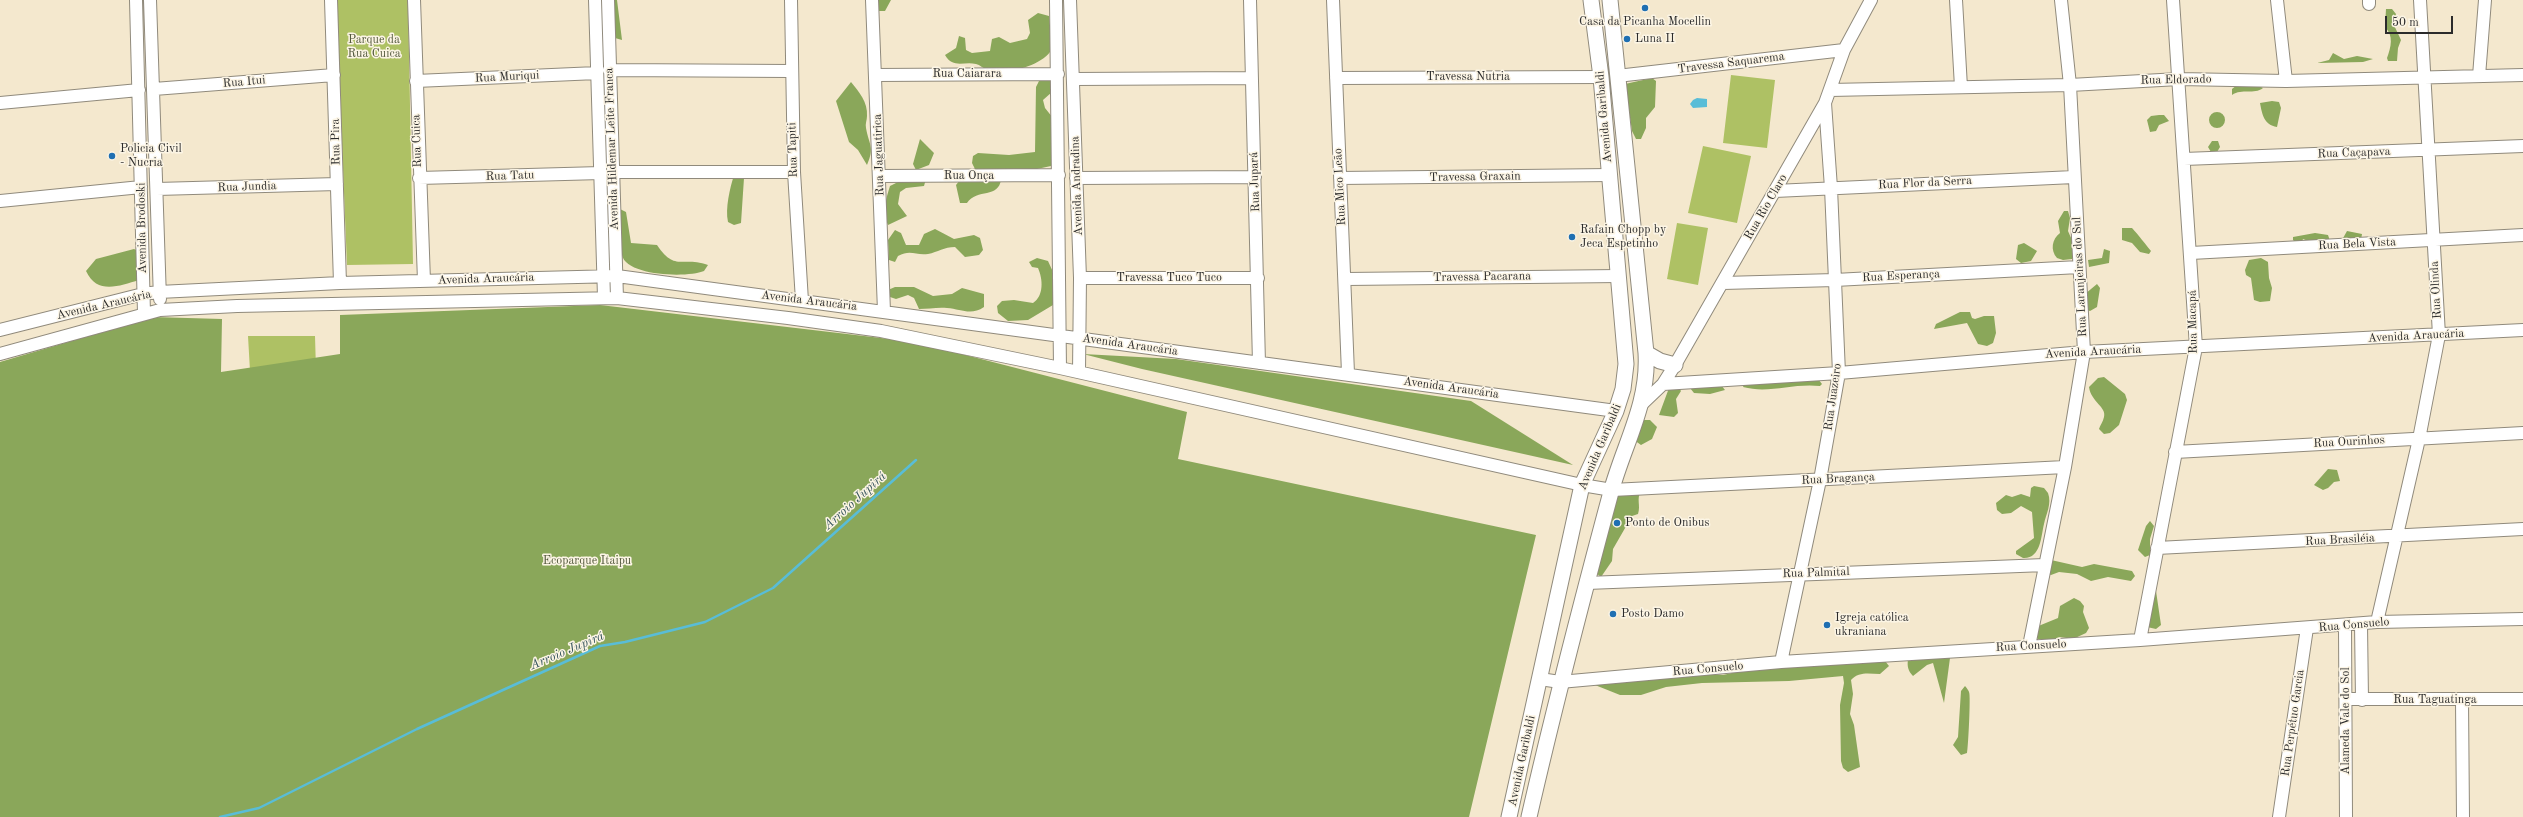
<!DOCTYPE html>
<meta charset="utf-8">
<style>
body{margin:0}
#map{position:relative;width:2523px;height:817px;overflow:hidden;background:#f4e8ce;font-family:"Old Standard TT",serif}
canvas{display:block}
.scale{position:absolute;left:2385px;top:16px;width:68px;height:18px;box-sizing:border-box;border:2px solid #2b2b2b;border-top:0;padding-left:5px;font-size:12px;line-height:14px;white-space:nowrap;color:#2b2b2b;-webkit-text-stroke:3px #fcf5e5;paint-order:stroke}
</style>
<div id="map">
<canvas width="2523" height="817"></canvas>
<div class="scale">50 m</div>
</div>
<script>
const g = document.querySelector('canvas').getContext('2d');
g.lineJoin = 'round';
function fillPath(path, color) { g.fillStyle = color; g.fill(path, 'evenodd'); }
function trace(path, color, width, dash) { g.strokeStyle = color; g.lineWidth = width; g.lineCap = dash ? 'butt' : 'round'; g.setLineDash(dash || []); g.stroke(path); }
function label(font, color, halo, rows, align = 'center') {
  g.font = font + ' "Old Standard TT",serif'; g.lineWidth = 3; g.setLineDash([]); g.textBaseline = 'middle'; g.strokeStyle = halo; g.fillStyle = color; for (const [text, x, y, turn = 0] of rows) {
    g.save(); g.translate(x, y); g.rotate((+turn || 0) * Math.PI / 180); g.textAlign = isNaN(turn) ? turn : align; if (halo) g.strokeText(text, 0, 0); g.fillText(text, 0, 0); g.restore();
  }
}
fillPath(new Path2D(`
 M336,0H408L413,264L347,265Z
 M1731,75L1775,80L1767,148L1723,143Z
 M1703,146L1751,156L1737,223L1688,213Z
 M1677,223L1708,228L1698,285L1667,279Z
 M248,336H315L316,370L250,371Z`), '#aec164');
fillPath(new Path2D(`
 M613,0H617L622,40L615,38Z
 M875,0H891L885,11H879Z
 M2386,9H2392L2396,14L2393,23L2401,40L2398,48L2397,61H2388L2387,58C2391,47 2394,36 2385,27Z
 M1038,13L1049,16L1051,35L1050,52C1039,67 1004,75 987,70C983,68 980,65 976,64C964,61 953,69 945,55L956,48L959,36L965,38L966,50L972,53L990,51L992,39L999,37L1010,43L1027,39L1030,33L1028,20Z
 M2333,53L2344,59L2357,56L2373,59L2363,62L2317,63L2329,60Z
 M1652,78L1656,81L1655,107L1646,118V128L1641,139H1636L1632,131L1625,84Z
 M1045,79L1054,81L1052,92L1043,100L1045,108L1053,118L1051,166L1037,169H975L972,163L973,156L978,153L1009,155L1035,152L1036,87L1039,81Z
 M851,82C859,92 868,102 867,116C867,120 865,124 866,128C869,145 875,147 867,165L858,150L849,142L836,101Z
 M2255,84L2263,88C2254,95 2242,88 2232,95V89L2237,85Z
 M2272,101L2279,102L2281,108L2277,127C2264,125 2262,114 2260,103Z
 M2209 120a8 8 0 1 1 16 0a8 8 0 1 1-16 0Z
 M2159,115H2164L2169,121L2159,125L2156,131L2150,132L2147,120L2151,116Z
 M920,139L934,153L929,165L916,170L913,164Z
 M2212,141H2218L2220,147L2217,152H2211L2208,147Z
 M739,174L744,178L741,223L734,225L728,222C725,208 730,188 734,175Z
 M926,179L924,186L906,188L900,192L898,204L907,216L888,225C882,214 886,198 890,186L902,180Z
 M1001,179C999,199 977,188 967,203H960L956,185L960,180Z
 M620,209L626,212L631,243L657,245C675,272 682,256 708,265L704,271C687,278 626,276 622,255Z
 M2064,211H2068L2070,218L2068,231C2072,240 2077,249 2072,259L2063,260L2057,258C2050,250 2052,239 2060,233L2058,221Z
 M2122,228H2132C2135,231 2148,247 2151,251L2149,254L2140,252L2132,243L2122,240Z
 M935,229L954,239L974,235L980,238L983,250L979,255L965,257L955,247C944,247 938,252 928,254C916,256 911,249 898,256L895,262L889,260L888,240L895,230L901,233L906,245H919L924,234Z
 M2347,231L2362,234L2361,240H2342Z
 M2315,233L2328,235L2330,241L2311,242L2303,239L2302,242L2296,243L2293,240V237Z
 M2024,243L2037,251L2031,261L2021,263L2016,259L2018,245Z
 M134,249L138,251L139,280C119,286 97,295 86,271L96,259Z
 M2104,249L2110,251L2109,263L2089,267L2088,260L2102,258Z
 M1037,258L1048,261L1053,272V305L1028,320L1008,321L998,313L997,306L1002,301L1014,300L1033,303C1044,296 1043,279 1038,268L1032,267L1029,262Z
 M2261,258L2268,262L2269,278L2272,288L2270,301L2260,302L2254,300L2251,278L2246,275L2245,270L2249,260Z
 M2097,284L2100,288L2097,307L2090,311L2087,310L2085,294Z
 M895,287H914L933,296L952,294L962,288L984,294V307C971,316 961,309 947,308C938,307 928,309 919,309L914,298L908,295L896,299L890,297L888,290Z
 M600,305L915,342L1187,412L1178,459L1536,535L1469,817H0V362L153,317L222,319L221,372L340,354V315Z
 M1960,312H1970L1972,318L1975,319L1984,316H1994L1996,333L1993,343L1987,346L1978,344L1967,323L1934,329L1936,324Z
 M1083,354L1176,359L1471,401L1573,465L1142,369Z
 M2104,377L2125,394L2127,400L2119,425L2110,433L2104,434L2099,429C2100,425 2103,422 2104,417C2107,407 2091,402 2089,387L2098,378Z
 M1818,379L1822,384L1820,386C1792,383 1769,394 1743,387L1745,382Z
 M1721,385L1725,390L1710,394L1694,393L1690,388Z
 M1669,388H1679L1681,391L1676,399L1678,413L1674,417L1659,415Z
 M1643,420H1650L1657,427L1652,439L1641,445L1634,440Z
 M2328,469L2337,470L2340,481L2334,482L2328,488L2323,490L2314,485Z
 M2034,486L2044,488L2048,493C2052,504 2046,514 2044,524C2041,536 2041,559 2023,558L2016,554V551L2034,538L2032,512L2021,506L2011,513L2002,514L1997,510L1996,503L2006,495L2012,497L2021,494L2030,497L2031,488Z
 M1641,491C1636,499 1641,505 1638,514L1632,516L1613,549L1612,561L1601,577L1596,573L1612,496Z
 M2150,521L2154,526L2150,539V555L2145,557L2138,550L2146,526Z
 M2051,560L2082,567L2094,564L2132,571L2135,576L2131,581L2108,577L2091,581L2077,574L2059,572L2051,575L2048,574Z
 M2156,591L2161,625L2156,629L2147,627Z
 M2074,598L2080,601L2084,606L2083,612L2089,628L2086,633L2073,639L2060,637L2053,640L2038,639L2035,637L2036,627L2058,618L2060,606Z
 M1945,655L1950,658L1944,703L1933,663L1927,665L1913,676C1908,671 1907,666 1908,659Z
 M1873,661H1885L1889,666L1880,674C1870,674 1859,671 1851,680L1853,694L1850,714L1854,725L1860,767L1848,772L1843,768L1841,761L1840,705L1844,683L1843,676L1789,681L1702,683L1666,687L1641,695H1620L1595,685L1604,680L1710,674L1723,675L1745,670Z
 M1965,686C1966,687 1969,691 1969,692C1971,695 1968,750 1967,753L1961,755L1953,745L1958,737L1961,691Z`), '#8aa75a');
fillPath(new Path2D(`
 M1697,98L1707,99V107L1693,108L1690,104L1693,100Z`), '#59bdd7');
trace(new Path2D(`
 M220,817L259,808L417,729L600,646L625,642L705,622L773,588L916,460`), '#59bdd7', 2.5);
const minor = new Path2D(`
 M136,0L144,313
 M150,0L160,299
 M331,0L340,283
 M414,0L424,281
 M595,0L604,297
 M608,0L617,298
 M791,0L794,172L802,301
 M872,0L884,311
 M1056,0L1060,368
 M1070,0L1080,278L1079,372
 M1250,0L1259,363
 M1333,0L1348,373
 M1956,0L1961,87
 M2277,0L2286,81
 M2369,0V4
 M609,70L791,71
 M876,75L1058,74
 M1617,76L1844,50
 M2479,76L2485,0
 M1336,78L1601,77
 M1074,79L1252,78
 M416,81L597,73
 M154,89L334,75
 M1830,90L2070,85L2179,79L2286,81L2523,75
 M0,103L139,90
 M2184,159L2523,146
 M613,172H794
 M879,176L1059,175
 M419,178L601,173
 M1076,178L1255,177
 M1340,178L1610,175
 M157,189L337,184
 M1775,191L2074,177
 M0,201L141,187
 M2191,253L2523,235
 M1080,278H1258
 M1346,279L1619,276
 M1723,283L1835,280L2079,267
 M0,330L143,294L159,292L340,283L617,276L1616,411
 M0,354L160,310L237,306L617,298L788,318L881,331L1060,368L1582,485L1612,490L2065,467
 M1663,384L1839,373L2084,352L2523,330
 M1642,404L1663,384L1675,365L1825,103L1844,50L1871,0
 M2175,452L2523,433
 M2157,548L2523,529
 M1587,583L2045,565
 M2377,622L2419,439L2439,335L2420,0
 M2361,624L2362,700
 M2345,626L2346,817
 M2140,640L2196,347L2173,0
 M2029,646L2065,467L2084,352L2070,85L2061,0
 M1781,662L1820,480L1839,373L1831,188L1825,103
 M1540,679L1560,682L1781,662L2140,640L2377,622L2523,619
 M2347,699H2523
 M2462,701L2463,817
 M2279,817L2307,628`);
const major = new Path2D(`
 M1646,353L1660,361L1675,365
 M1509,817L1582,485L1616,411L1623,389L1626,364L1601,77L1591,0
 M1529,817C1554,708 1582,600 1611,492C1624,444 1649,404 1646,353L1610,0`);
trace(minor, '#908a7c', 14);
trace(major, '#908a7c', 17);
trace(minor, '#fff', 12);
trace(major, '#fff', 15);
for (const [x, y, r, color] of [
 [1645,8,4,"#1f6fb2"],
 [1627,39,4,"#1f6fb2"],
 [112,156,4,"#1f6fb2"],
 [1572,237,4,"#1f6fb2"],
 [1617,523,4,"#1f6fb2"],
 [1613,614,4,"#1f6fb2"],
 [1827,625,4,"#1f6fb2"]
]) { const dot = new Path2D(); dot.arc(x, y, r, 0, 2 * Math.PI); g.fillStyle = color; g.fill(dot); trace(dot, '#fcf5e5', 1.5); }
label('12px', '#2b2b2b', '#fcf5e5', [
 ["Casa da Picanha Mocellin",1645,22,"center"],
 ["Luna II",1635,39],
 ["Policia Civil",120,149],
 ["- Nucria",120,163],
 ["Rafain Chopp by",1580,230],
 ["Jeca Espetinho",1580,244],
 ["Ponto de Onibus",1625,523],
 ["Posto Damo",1621,614],
 ["Igreja católica",1835,618],
 ["ukraniana",1835,632]
], 'left');
label('12px', '#52583c', '#fcf5e5', [
 ["Parque da",374,40],
 ["Rua Cuica",374,54],
 ["Ecoparque Itaipu",587,561]
]);
label('12px', '#2b2b2b', '#fcf5e5', [
 ["Travessa Saquarema",1731,63,-7],
 ["Rua Caiarara",967,74],
 ["Rua Muriqui",507,77,-3],
 ["Travessa Nutria",1468,77],
 ["Rua Eldorado",2176,80,-1],
 ["Rua Itui",244,82,-5],
 ["Avenida Garibaldi",1604,117,-95],
 ["Rua Cuica",417,141,-92],
 ["Rua Pira",336,142,-91],
 ["Avenida Hildemar Leite Franca",612,149,-92],
 ["Rua Tapiti",793,150,-92],
 ["Rua Caçapava",2354,153,-2],
 ["Rua Jaguatirica",879,155,-92],
 ["Rua Tatu",510,176,-2],
 ["Rua Onça",969,176],
 ["Travessa Graxain",1475,177,-1],
 ["Rua Jupará",1255,182,-92],
 ["Rua Flor da Serra",1925,183,-3],
 ["Avenida Andradina",1077,186,-92],
 ["Rua Jundia",247,187,-2],
 ["Rua Mico Leão",1340,187,-93],
 ["Rua Rio Claro",1766,207,-60],
 ["Avenida Brodoski",142,228,-91],
 ["Rua Bela Vista",2357,244,-3],
 ["Rua Esperança",1901,276,-3],
 ["Travessa Pacarana",1482,277,-1],
 ["Rua Laranjeiras do Sul",2080,277,-93],
 ["Travessa Tuco Tuco",1169,278],
 ["Avenida Araucária",486,279,-2],
 ["Rua Olinda",2436,290,-93],
 ["Avenida Araucária",809,301,7],
 ["Avenida Araucária",104,305,-13],
 ["Rua Macapá",2193,322,-91],
 ["Avenida Araucária",2416,336,-3],
 ["Avenida Araucária",1130,345,8],
 ["Avenida Araucária",2093,352,-3],
 ["Avenida Araucária",1451,388,8],
 ["Rua Juazeiro",1833,397,-82],
 ["Rua Ourinhos",2349,442,-3],
 ["Avenida Garibaldi",1600,447,-67],
 ["Rua Bragança",1838,479,-3],
 ["Rua Brasiléia",2340,540,-3],
 ["Rua Palmital",1816,573,-2],
 ["Rua Consuelo",2354,625,-5],
 ["Rua Consuelo",2031,646,-3],
 ["Rua Consuelo",1708,669,-5],
 ["Rua Taguatinga",2435,700],
 ["Alameda Vale do Sol",2346,721,-90],
 ["Rua Perpétuo Garcia",2293,723,-82],
 ["Avenida Garibaldi",1522,761,-78]
]);
label('italic 13px', '#39575f', '#fcf5e5', [
 ["Arroio Jupirá",855,501,-42],
 ["Arroio Jupirá",567,651,-23]
]);
</script>
